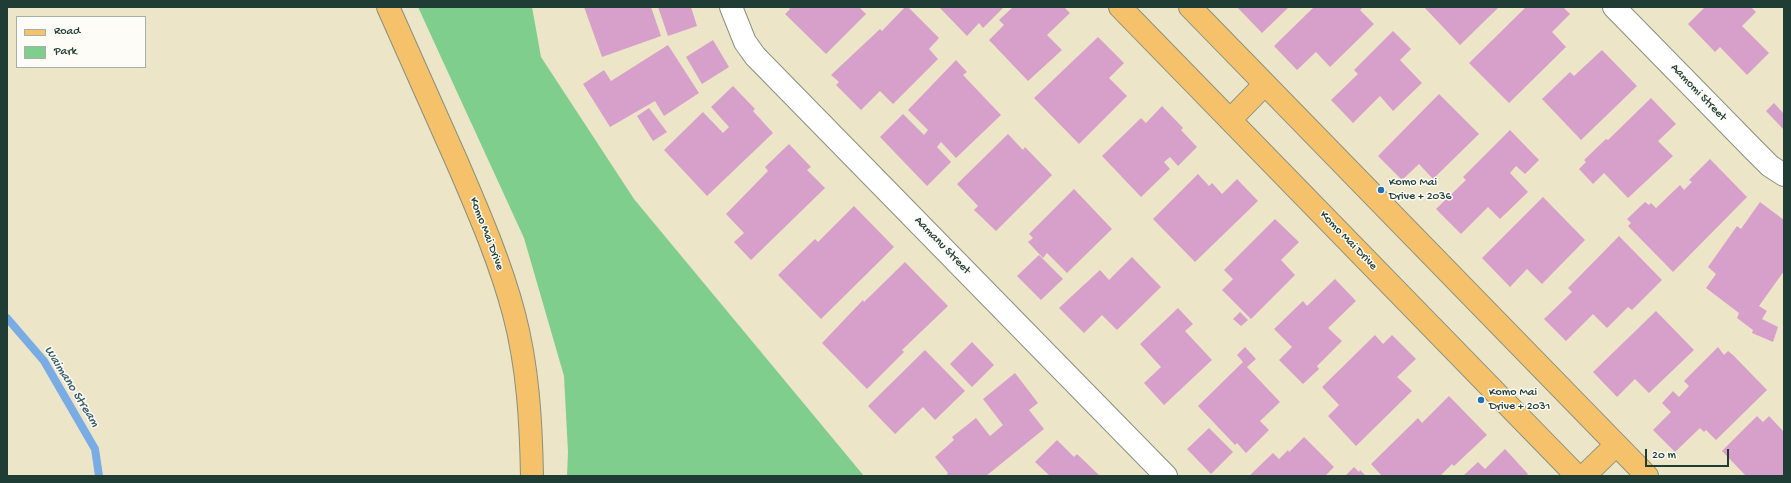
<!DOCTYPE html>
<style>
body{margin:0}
#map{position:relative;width:1791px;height:483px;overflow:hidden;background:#ede5c7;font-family:"Gochi Hand",sans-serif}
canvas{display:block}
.frame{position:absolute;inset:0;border:8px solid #1f3d34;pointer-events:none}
.legend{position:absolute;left:16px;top:16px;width:130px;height:52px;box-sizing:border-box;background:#fdfcf7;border:1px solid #a4b0a9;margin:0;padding:5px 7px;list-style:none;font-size:12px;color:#1f3d34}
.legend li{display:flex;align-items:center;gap:8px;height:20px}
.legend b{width:20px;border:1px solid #a4b0a9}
.scale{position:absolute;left:1645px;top:449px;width:84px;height:18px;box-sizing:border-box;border:2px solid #1f3d34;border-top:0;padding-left:5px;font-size:12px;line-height:14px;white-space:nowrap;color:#1f3d34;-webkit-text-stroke:3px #fdfcf7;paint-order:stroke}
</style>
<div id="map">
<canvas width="1791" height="483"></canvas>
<div class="frame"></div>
<ul class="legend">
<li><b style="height:5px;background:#f5c16b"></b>Road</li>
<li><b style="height:11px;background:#7fce8e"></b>Park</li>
</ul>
<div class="scale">20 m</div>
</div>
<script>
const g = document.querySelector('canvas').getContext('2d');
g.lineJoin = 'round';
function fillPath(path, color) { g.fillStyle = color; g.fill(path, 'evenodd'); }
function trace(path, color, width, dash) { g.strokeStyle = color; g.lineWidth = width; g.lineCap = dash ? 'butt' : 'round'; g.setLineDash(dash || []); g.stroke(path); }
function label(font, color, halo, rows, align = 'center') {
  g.font = font + ' "Gochi Hand",sans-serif'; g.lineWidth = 3; g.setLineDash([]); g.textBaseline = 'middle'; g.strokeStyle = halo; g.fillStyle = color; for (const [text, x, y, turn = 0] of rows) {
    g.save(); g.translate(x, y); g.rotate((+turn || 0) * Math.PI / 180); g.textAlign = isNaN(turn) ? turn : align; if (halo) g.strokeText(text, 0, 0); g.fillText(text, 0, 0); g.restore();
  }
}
fillPath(new Path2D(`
 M418,7H532L541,57L634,199L864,476H567L568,452L564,376L524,238Z`), '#7fce8e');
trace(new Path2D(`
 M7,318L44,361L95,449L99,476`), '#79abe5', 8);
fillPath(new Path2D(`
 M584,7H651L661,36L602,57Z
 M658,7H691L697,26L668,36Z
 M788,7H859L866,14L826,54L785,14L790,9Z
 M905,7H908L939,38L929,49L938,59L893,104L880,91L861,110L836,85L839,82L831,75L880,29L882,31Z
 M939,7H1004L983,28L979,23L967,36Z
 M1013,7H1064L1070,13L1047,35L1062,50L1028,81L989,40L1004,25L999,20Z
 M1237,7H1289L1262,33Z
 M1314,7H1363L1360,10L1374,24L1330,67L1316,52L1297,70L1274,46Z
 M1424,7H1499L1460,45Z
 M1526,7H1563L1570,14L1552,32L1566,47L1509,103L1469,63Z
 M1705,7H1751L1756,12L1742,26L1769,53L1747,75L1720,47L1715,52L1688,24Z
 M1393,31L1411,49L1400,60L1422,83L1393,111L1380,96L1353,123L1331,100L1358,74L1354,70Z
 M1098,37L1124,63L1109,78L1127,96L1079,144L1034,98Z
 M713,40L729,67L702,84L686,57Z
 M668,45L699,93L664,116L655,101L610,127L583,84L604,70L611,81Z
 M1602,50L1637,86L1581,140L1542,99L1570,72L1574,76Z
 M956,60L967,72L963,75L1001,115L956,158L941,142L937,147L951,162L927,186L880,137L903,114L924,135L928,130L908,110Z
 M733,86L755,109L753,111L773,133L707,196L664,150L703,112L723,133L729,127L711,107Z
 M1439,94L1479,134L1433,179L1419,164L1402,180L1378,156Z
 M1651,98L1676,124L1658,141L1673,156L1628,198L1604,173L1593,184L1579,169L1586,162L1584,160L1606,139L1608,140Z
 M1774,103L1784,114V130L1766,111Z
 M1162,106L1183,128L1181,130L1197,147L1178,166L1170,157L1164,162L1170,169L1141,197L1102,156L1141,118L1146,123Z
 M649,108L667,132L653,141L637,116Z
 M1510,130L1539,160L1525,174L1516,166L1510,173L1528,192L1500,219L1488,207L1461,234L1436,209L1466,180L1463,177Z
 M1008,134L1023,150L1025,147L1052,175L996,231L974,210L978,206L957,184Z
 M789,144L811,167L807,170L825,188L751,260L734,242L744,233L726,214L768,171L765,167Z
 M1710,159L1747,197L1673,272L1628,226L1631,223L1627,219L1645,202L1649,205L1651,203L1656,208L1680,185L1684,190L1692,182L1689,180Z
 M1198,174L1209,186L1212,183L1222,194L1237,179L1258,201L1195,262L1153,219Z
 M1074,189L1112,229L1067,273L1047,253L1043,258L1028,242L1033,238L1029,234Z
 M1543,197L1585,240L1542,284L1527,269L1510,287L1482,258Z
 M1760,202L1784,220V271L1759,306L1767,311L1762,319L1778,327L1773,342L1752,333L1753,330L1737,318L1739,313L1706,288L1716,274L1708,267L1737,226L1741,229Z
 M854,206L894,247L821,319L778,275L815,239L818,242Z
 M1275,219L1299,242L1281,260L1295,275L1251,319L1222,290L1233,279L1224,270Z
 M1619,236L1662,280L1632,310L1628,307L1607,328L1593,314L1566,341L1544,319L1572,292L1568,288Z
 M1039,255L1063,279L1041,300L1017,276Z
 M1132,257L1161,287L1117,330L1102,315L1084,333L1059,308L1100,270L1109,280Z
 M905,262L948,306L902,350L904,352L867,389L822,343L863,300L864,302Z
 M1335,279L1356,301L1328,328L1342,341L1317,366L1319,369L1303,384L1279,360L1292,347L1274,329L1303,301L1307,306Z
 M1178,308L1193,324L1185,331L1212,360L1164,405L1144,383L1161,367L1140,344Z
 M1656,311L1694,350L1649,393L1635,379L1617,397L1593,372Z
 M1240,312L1248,320L1241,326L1233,319Z
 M1375,335L1383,344L1392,335L1416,359L1397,377L1412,391L1356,446L1328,416L1339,405L1322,387Z
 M972,342L994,365L972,387L950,364Z
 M1245,347L1256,359L1247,367L1280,402L1260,421L1269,430L1246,453L1237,443L1235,445L1198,406L1243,362L1237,355Z
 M1718,347L1724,355L1728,351L1733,355L1767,390L1716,440L1706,430L1704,432L1700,428L1675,452L1653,430L1671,412L1662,403L1673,391L1679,397L1689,386L1684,381Z
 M925,350L965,391L935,420L923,407L895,434L868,406Z
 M1015,373L1038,403L1029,410L1044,429L986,476H948L947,474L948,473L935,457L954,440L952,437L976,418L990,436L1003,425L983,399Z
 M1449,396L1487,435L1454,466L1452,464L1440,476H1382L1371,464L1418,418L1422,423Z
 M1757,416L1763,422L1769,416L1784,432V476H1746L1722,451Z
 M1209,428L1233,452L1211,474L1187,449Z
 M1304,437L1334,467L1325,476H1249L1273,453L1279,459L1288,450L1289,452Z
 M1057,440L1074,457L1077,454L1100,476H1050L1035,462Z
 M1505,449L1528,474L1526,476H1463L1478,462L1485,469Z
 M1354,467L1359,472L1360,470L1366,476H1345Z`), '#d7a0cb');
const minor = new Path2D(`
 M731,7L745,42L755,56L1166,476
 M1614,7L1753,149L1770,166L1784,175`);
const major = new Path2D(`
 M388,7C411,58 434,110 457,162C478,211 500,261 514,314C528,367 531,422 532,476
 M1120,7L1577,476
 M1190,7L1647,476
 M1230,120L1265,84
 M1584,476L1616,445`);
trace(minor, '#86917e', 24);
trace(major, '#86917e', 24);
trace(minor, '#fff', 22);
trace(major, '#f5c16b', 22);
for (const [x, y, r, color] of [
 [1381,190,4,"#1f6fb2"],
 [1481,400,4,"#1f6fb2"]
]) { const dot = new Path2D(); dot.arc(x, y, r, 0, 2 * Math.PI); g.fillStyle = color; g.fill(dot); trace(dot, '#fdfcf7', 1.5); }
label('12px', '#1f3d34', '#fdfcf7', [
 ["Aamomi Street",1698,93,46],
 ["Komo Mai Drive",486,234,69],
 ["Komo Mai Drive",1348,241,46],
 ["Aamanu Street",942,246,46]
]);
label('12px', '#1f3d34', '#fdfcf7', [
 ["Komo Mai",1389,183],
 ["Drive + 2036",1389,197],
 ["Komo Mai",1489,393],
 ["Drive + 2031",1489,407]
], 'left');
label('italic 13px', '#3a5e69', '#fdfcf7', [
 ["Waimano Stream",71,387,58]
]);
</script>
